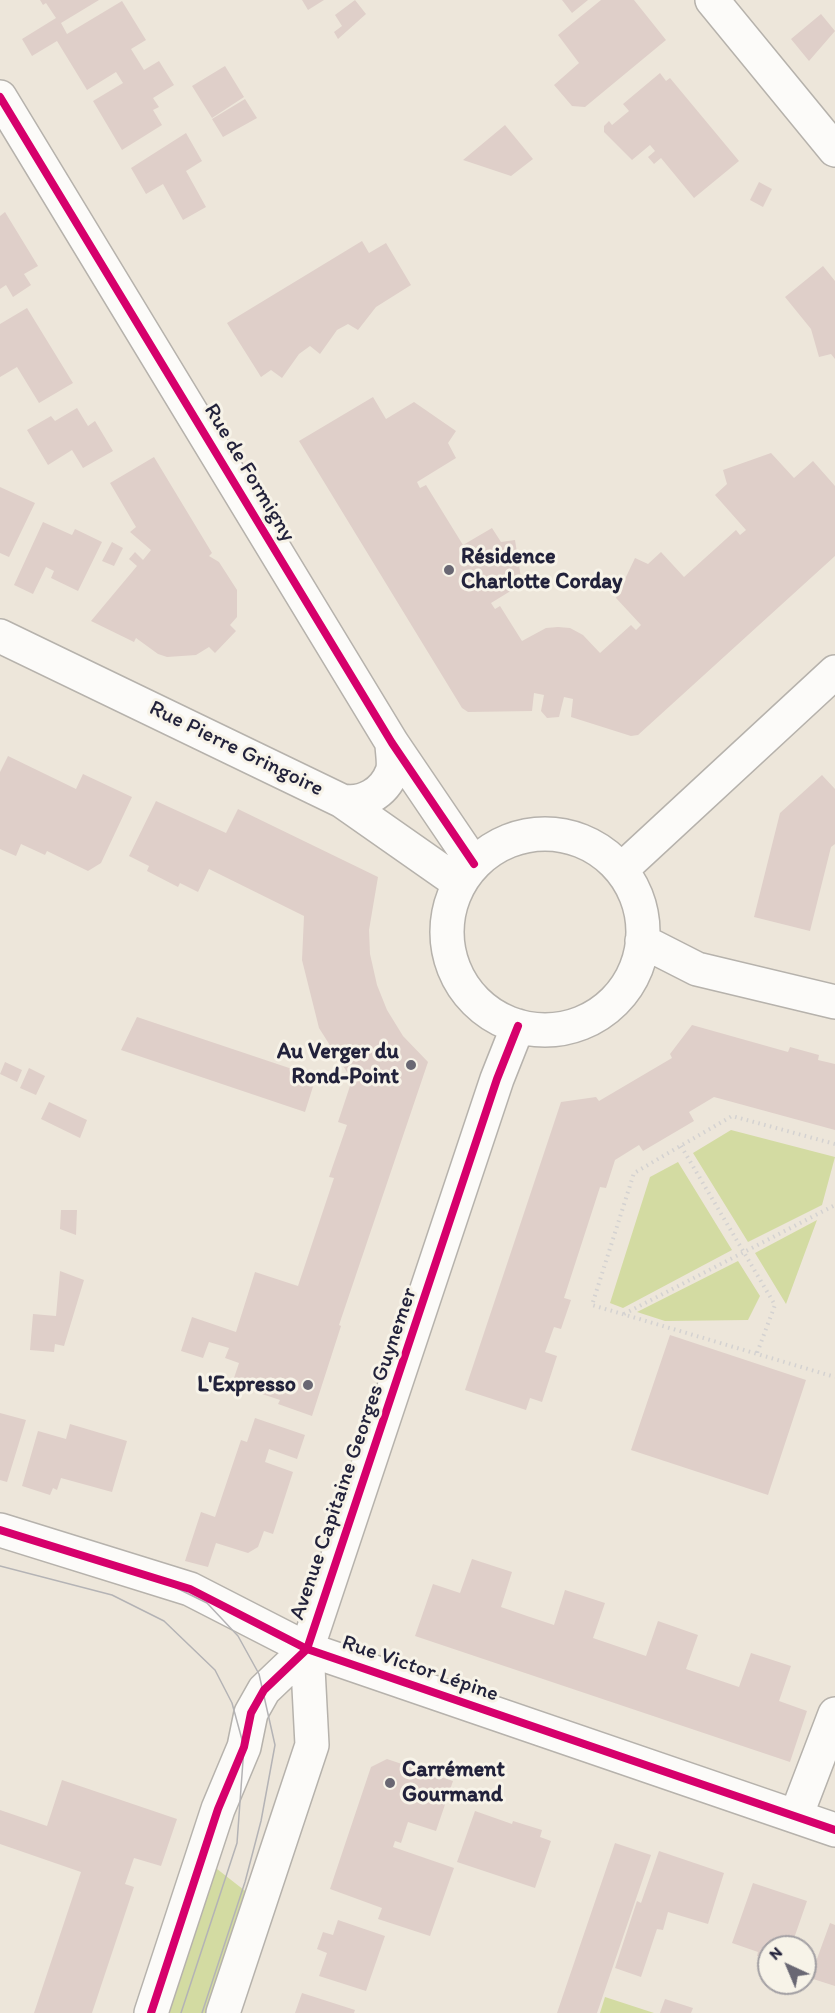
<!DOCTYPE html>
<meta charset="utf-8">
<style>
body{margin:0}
#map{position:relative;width:835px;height:2013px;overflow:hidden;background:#ede6da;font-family:Itim,sans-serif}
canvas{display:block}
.north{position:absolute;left:757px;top:1935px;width:60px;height:60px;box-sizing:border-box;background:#f7f3e8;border:2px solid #a29fa3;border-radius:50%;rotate:316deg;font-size:16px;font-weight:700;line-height:24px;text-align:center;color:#22223b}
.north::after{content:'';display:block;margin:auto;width:21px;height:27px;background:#696773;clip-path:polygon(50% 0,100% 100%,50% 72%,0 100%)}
</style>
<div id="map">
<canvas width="835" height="2013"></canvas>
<div class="north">N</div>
</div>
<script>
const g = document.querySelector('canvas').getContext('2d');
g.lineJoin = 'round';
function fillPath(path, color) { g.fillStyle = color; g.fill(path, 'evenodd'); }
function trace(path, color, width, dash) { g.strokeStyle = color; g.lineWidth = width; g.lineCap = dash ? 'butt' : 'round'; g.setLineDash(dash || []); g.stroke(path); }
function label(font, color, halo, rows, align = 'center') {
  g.font = font + ' Itim,sans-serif'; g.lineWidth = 6; g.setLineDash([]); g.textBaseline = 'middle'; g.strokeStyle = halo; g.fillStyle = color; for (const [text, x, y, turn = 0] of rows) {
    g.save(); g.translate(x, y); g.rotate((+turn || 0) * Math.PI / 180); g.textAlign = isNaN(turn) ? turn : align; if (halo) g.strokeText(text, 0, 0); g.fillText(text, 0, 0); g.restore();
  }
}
fillPath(new Path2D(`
 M731,1130L835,1157L822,1205L748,1242L693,1153Z
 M678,1162L732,1250L623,1308L610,1303L650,1177Z
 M817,1220L786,1304L755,1253Z
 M738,1261L760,1296L748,1320L665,1321L637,1312Z
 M212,1865L249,1894L209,2013H163Z
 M605,1997L654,2013H600Z`), '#d3dba2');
fillPath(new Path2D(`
 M40,0H99L61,23L67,34L122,1L146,40L131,49L144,70L159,61L174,85L153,98L159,107L153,110L162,125L122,150L93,101L123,83L116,72L87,90L57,41L32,56L22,39L56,18L46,3L43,5Z
 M302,0H324L308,10Z
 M355,0L366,14L338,39L334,32L342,26L335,15Z
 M562,0H588L572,13Z
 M601,0H634L666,40L585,107L572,106L554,85L579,63L558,35Z
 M821,14L835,31L809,61L791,39Z
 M225,66L244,97L212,118L192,86Z
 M660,73L666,81L670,78L739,161L694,198L661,158L654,164L648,157L655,151L650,145L632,160L604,132V126L609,121L612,125L629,111L623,104Z
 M245,99L257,118L223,137L212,119Z
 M505,125L533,159L511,176L463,160Z
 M186,133L202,161L186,171L206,207L183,220L163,184L146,194L131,168Z
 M759,182L772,189L763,207L750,200Z
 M5,212L38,266L24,274L31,285L13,297L6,285L0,289V216Z
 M362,241L369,253L386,243L411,285L376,307L358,330L348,324L337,330L320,354L310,346L299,354L282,378L271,370L261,377L227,323Z
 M823,266L835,281V359L831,354L819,357L811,329L785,297Z
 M27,308L73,383L39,403L17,367L0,377V324Z
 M373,397L386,419L414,402L456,431L448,443L456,458L417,482L420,488L426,485L463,545L492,528L501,542L515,540L522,584L491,603L495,609L500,606L522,641L546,628L558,627L570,628L583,635L600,653L631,625L636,630L641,625L616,598L635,558L648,564L661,552L684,577L736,530L740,535L746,530L715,495L727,484L723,470L771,453L794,478L813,461L835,486V556L638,735L631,736L571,717L573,699L564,697L559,717L547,718L541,711L544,695L534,693L532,711L468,712L462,708L299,441Z
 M77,408L88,426L95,421L113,451L83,468L72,450L48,465L27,430L51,416L55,421Z
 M154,457L212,553L209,556L219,562L237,590V617L230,625L236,631L215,653L209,647L196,655L167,657L158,654L136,638L134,642L91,621L137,566L129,559L135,552L143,560L151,550L130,532L136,527L110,483Z
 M0,487L35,503L9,557L0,553Z
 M43,522L72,535L75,529L102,542L78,591L51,578L54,571L46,567L33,594L14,585Z
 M112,542L123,548L114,566L102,561Z
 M8,756L76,789L83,774L132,797L101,863L88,871L47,851L45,855L21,844L16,856L0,849V772Z
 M822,775L835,789V844L831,847L810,931L754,917L780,813Z
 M156,801L226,833L238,809L378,877L369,930L370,954L377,985L387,1010L403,1036L428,1062L339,1325L341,1326L312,1416L278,1404L280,1400L232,1384L239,1363L225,1358L229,1348L209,1342L203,1358L181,1351L192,1317L236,1332L255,1272L298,1286L334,1178L329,1177L347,1125L338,1122L352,1080L319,1028L302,960L304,916L209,869L198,892L180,883L178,887L147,871L149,866L129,856Z
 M137,1017L316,1077L305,1112L121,1050Z
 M692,1025L788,1052L790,1047L819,1055L818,1060L835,1064V1130L714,1097L689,1112L694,1121L643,1151L639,1145L615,1160L606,1188L600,1187L564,1298L571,1300L561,1329L554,1327L545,1352L557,1356L542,1402L530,1398L526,1410L465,1390L561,1102L596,1097L599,1101L672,1058L670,1054Z
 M5,1062L22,1070L17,1082L0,1074Z
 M29,1068L45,1076L36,1095L20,1088Z
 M49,1102L87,1120L80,1138L41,1119Z
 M61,1210H77L76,1235L60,1229Z
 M60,1271L84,1280L64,1346L55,1344L54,1352L30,1350L33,1314L56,1316Z
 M670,1335L806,1380L768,1495L631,1450Z
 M0,1413L26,1420L7,1482L0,1480Z
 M255,1418L305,1435L297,1459L269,1449L265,1462L293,1472L273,1534L264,1531L258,1547L248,1553L216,1543L208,1567L185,1561L201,1512L215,1517L241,1440L247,1442Z
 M70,1424L127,1441L112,1492L61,1478L57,1490L53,1488L50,1495L22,1486L38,1431L66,1439Z
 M472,1559L512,1572L501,1607L527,1616L554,1625L565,1590L605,1603L593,1638L646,1656L658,1621L698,1635L686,1669L739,1687L751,1653L791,1666L779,1701L807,1711L790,1762L415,1636L433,1584L460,1593Z
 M387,1759L453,1781L436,1831L408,1822L401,1843L395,1841L393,1847L454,1868L430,1936L378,1919L382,1908L330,1889L371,1767Z
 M62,1780L177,1819L161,1866L134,1858L125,1884L134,1887L92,2013H34L81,1872L0,1844V1810L47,1826Z
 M475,1811L512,1824L513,1821L542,1830L540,1837L551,1841L535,1888L457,1862Z
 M615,1843L651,1855L597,2013H557Z
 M659,1851L724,1873L708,1924L668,1912L663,1930L657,1929L641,1977L615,1968L637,1901L641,1903Z
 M753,1883L807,1901L791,1947H769V1960L757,1956L758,1952L732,1943Z
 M338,1920L385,1936L366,1991L319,1976L327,1953L317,1949L323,1932L333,1935Z
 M830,1923L835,1925V1986L810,1978Z
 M302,1993L355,2010L354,2013H295Z
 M665,1999L693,2008L691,2013H660Z`), '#dfcfc9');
const minor = new Path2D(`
 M712,0L835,150
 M0,97L392,743L474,864
 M0,636L342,801L459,883
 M342,801C363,805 384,793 392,772C395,764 392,752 392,743
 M447 932a98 98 0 1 1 196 0a98 98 0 1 1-196 0Z
 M621,870L835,672
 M642,941L697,969L835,1002
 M0,1530L190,1589L307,1649L835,1830
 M796,1816L835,1714
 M151,2013L218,1809L244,1747L251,1713L264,1690L307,1649
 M223,2013L312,1745L307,1649L497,1079L518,1026`);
trace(minor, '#b6b2ac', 36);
trace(new Path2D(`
 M835,1144L732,1116L634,1173L592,1305L835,1377
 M681,1146L775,1305L757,1353
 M624,1314L835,1205`), '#d4d2d1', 4, [1.5, 4.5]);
trace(minor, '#fcfbf9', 33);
trace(new Path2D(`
 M0,1530L156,1578L207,1603L238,1636L259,1674L275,1745L261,1821L245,1882L202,2013
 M0,1566L112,1595L164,1621L215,1670L232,1703L244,1747L237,1843L181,2013`), '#b4b3b5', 1.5);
trace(new Path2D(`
 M0,97L392,743L474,864
 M0,1530L190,1589L307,1649L835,1830
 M151,2013L218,1809L244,1747L251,1713L264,1690L307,1649L497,1079L518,1026`), '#d6006c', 8);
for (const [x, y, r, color] of [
 [449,570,6,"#696773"],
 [411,1065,6,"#696773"],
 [308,1385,6,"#696773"],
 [390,1783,6,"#696773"]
]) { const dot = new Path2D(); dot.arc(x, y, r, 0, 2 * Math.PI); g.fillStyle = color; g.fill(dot); trace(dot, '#f7f3e8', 2); }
label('22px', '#22223b', '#f7f3e8', [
 ["Rue de Formigny",249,473,59],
 ["Rue Pierre Gringoire",236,749,26],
 ["Avenue Capitaine Georges Guynemer",354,1454,-71],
 ["Rue Victor Lépine",420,1669,19]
]);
label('bold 22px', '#22223b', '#f7f3e8', [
 ["Résidence",461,557],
 ["Charlotte Corday",461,582],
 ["Au Verger du",399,1052,"right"],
 ["Rond-Point",399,1077,"right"],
 ["L'Expresso",296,1385,"right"],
 ["Carrément",402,1770],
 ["Gourmand",402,1795]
], 'left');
</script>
